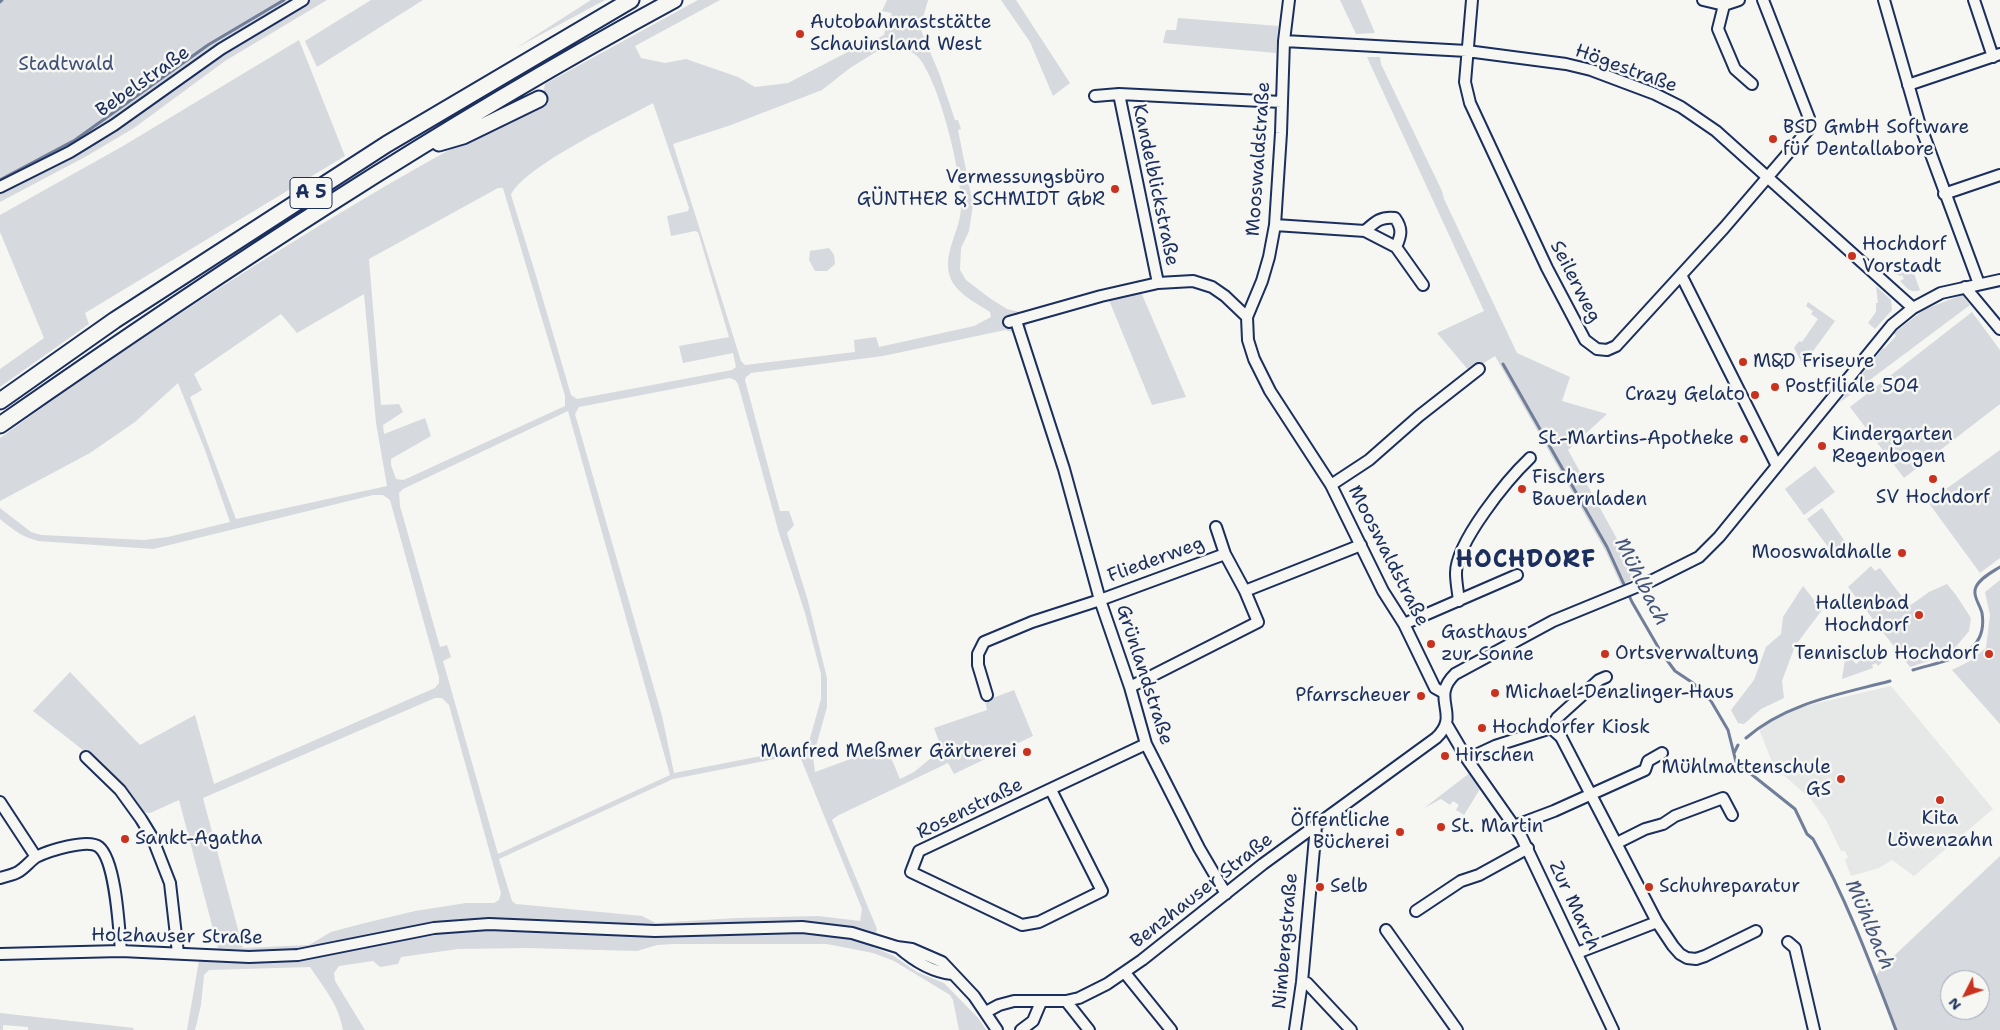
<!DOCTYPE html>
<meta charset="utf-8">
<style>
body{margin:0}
#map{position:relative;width:2000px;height:1030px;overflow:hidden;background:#f6f6f2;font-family:"Shantell Sans",sans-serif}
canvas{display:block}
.north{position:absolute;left:1940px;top:970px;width:50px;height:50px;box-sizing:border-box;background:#f6f6f2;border:1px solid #9ea6b7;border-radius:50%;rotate:229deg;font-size:14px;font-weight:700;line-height:20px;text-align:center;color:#1b2f5e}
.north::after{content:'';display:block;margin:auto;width:18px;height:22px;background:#c8321e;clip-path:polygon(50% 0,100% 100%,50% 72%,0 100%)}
</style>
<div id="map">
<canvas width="2000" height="1030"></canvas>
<div class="north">N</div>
</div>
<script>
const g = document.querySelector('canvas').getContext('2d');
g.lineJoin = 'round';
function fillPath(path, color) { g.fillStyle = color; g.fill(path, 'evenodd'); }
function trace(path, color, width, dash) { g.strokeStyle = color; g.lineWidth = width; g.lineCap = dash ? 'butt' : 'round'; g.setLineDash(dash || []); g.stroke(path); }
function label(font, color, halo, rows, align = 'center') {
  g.font = font + ' "Shantell Sans",sans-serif'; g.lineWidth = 5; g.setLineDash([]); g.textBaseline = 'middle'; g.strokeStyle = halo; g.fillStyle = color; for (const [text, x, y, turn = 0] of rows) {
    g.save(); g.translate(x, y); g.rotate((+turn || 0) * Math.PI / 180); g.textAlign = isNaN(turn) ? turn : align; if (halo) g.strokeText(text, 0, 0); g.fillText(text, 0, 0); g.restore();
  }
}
fillPath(new Path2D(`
 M1891,686L1993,809L1914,876L1892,860L1879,868L1851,876L1845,860L1848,857L1845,851H1841L1826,820L1810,798L1774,767L1759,729L1780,716L1805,706Z`), '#e6e7e7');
fillPath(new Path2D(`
 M0,0H327L225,61L134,128L85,157L0,202Z
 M371,0H423L317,67L305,41Z
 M591,0H605L516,48Z
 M698,0H720L635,46L641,58L665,63L686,59L738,77L755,87L788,83L865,43H870L884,35L887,22L892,13L882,11L887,0H928L920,28L939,73L955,120H958L961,129L958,130L973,205L969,231L961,248L960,270L966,280L991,299L1007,309L1024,313L1100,291L1102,301L1028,323L1024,331L1073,511L1016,336L1012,332L1005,330L883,356L751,373L746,377L745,380L780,511H789L794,525L787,533L808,601L827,678V707L813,757L815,772L886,746L900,779L914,772L942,749L934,728L987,710L985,701L1014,690L1033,736L954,774L948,763L837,816L832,820L877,929L873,947L894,956L917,972L944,983L979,1019L986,1030H959L953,1000L950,995L894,961L873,953L827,944H673L657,945L637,951L528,948L458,949L401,957L398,964L380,967L373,961L339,966L334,973L335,981L365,1030H343C339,1005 324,988 310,967L209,970L204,975L201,1005L195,1030H187L201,949L218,948L179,800L150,813L144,812L106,768L33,711L70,672L140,745L195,715L214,784L435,688L439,683V677L390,500L383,495H373L153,549L38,541C22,537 12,529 0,519V508L31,532L41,535L144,540L168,537L230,522L205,450L178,383L135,422L90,453L0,501V438C95,369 193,303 293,242C375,191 453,145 541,103L545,84ZM890,47C900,47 910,49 918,57C939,80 962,174 961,206C961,231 942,252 950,277C956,293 976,303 990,312L991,317L974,326L879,347L876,337L854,340L855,352L745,365L741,361L673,144L731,125L822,90L850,68L879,50ZM653,103L689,208L688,211L667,216L671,236L695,231L698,232L729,337L679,346L683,363L733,353L736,367L732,370L577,399L571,395L534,269L511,195C523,167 622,120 653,103ZM498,188H503L565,396V406L408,478L403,480L396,479L391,465V459L431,436L425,418L384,434L383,425L403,412L399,404L381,405L369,259ZM364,294L376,423L387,486L236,519L190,397L202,390L194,374L281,314L297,333ZM730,378L735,380L738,384L779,533L805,613L821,674V699L807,749H797L674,773L662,716L575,414L579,407ZM568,411L670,775L498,854L443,661L451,657L447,645L440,647L400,506L399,493L403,489ZM435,698H442L449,705L501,893L499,900L494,903H466L415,911L361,924L331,932L309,945L243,948L203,798ZM795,755L801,759L862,909L860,921L818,916L737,918L656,923L642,916L516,904L512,901L499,859L673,779Z
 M1001,0H1016L1070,83L1053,96L1030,42Z
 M1340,0H1361L1375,33L1356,34Z
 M1178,18L1278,26L1276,53L1163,43L1166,30H1176Z
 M299,40L345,156L85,313L89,324L0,387V369L44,338L0,232V215L123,146Z
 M1367,57H1380L1381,64L1442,191L1444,199L1517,353L1570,377L1562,401L1607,414L1568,450L1638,577L1621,585L1606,552L1495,356L1470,372L1437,333L1484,311Z
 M829,248L834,255L835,264L827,271H815L809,260L810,251Z
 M1910,263L1920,290C1910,294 1906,287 1900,281L1904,279L1902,275L1899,276L1892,270L1902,266L1905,273L1910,272L1907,264Z
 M1876,286L1891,300L1892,310L1875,329L1868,323L1876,312V303H1878Z
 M1141,292L1186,397L1152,405L1109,300Z
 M1962,295L1970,305L1839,403L1883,348L1884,349L1896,336L1894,333L1925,309Z
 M1808,302L1835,321L1803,365L1794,348L1799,341L1802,342L1818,319L1811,314L1813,311L1806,306Z
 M1972,312L2000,350V404L1904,478L1850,407Z
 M2000,450V558L1980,573L1928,502Z
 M1815,466L1835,492L1804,515L1785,489Z
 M1822,508L1846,543L1832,552L1807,519Z
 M1871,566L1875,571L1880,568L1903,598L1911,605L1929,592L1947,584L1956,595L1971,618L1969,631L1950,654L1910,667L1848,587Z
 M2000,580V724L1952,670L1970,661L1986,648L1990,615L1985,592Z
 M1803,586L1822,610L1795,646L1782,681L1784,698L1761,709L1744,724L1738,723L1731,710L1754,680L1766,647L1781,634L1783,617Z
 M1877,646L1886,658L1878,666L1876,663L1872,665L1873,668L1842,679L1845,659L1850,656L1856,664Z
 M1471,772L1480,789L1464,815L1456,810L1459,805L1453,801L1450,805L1441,799L1424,808Z
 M2000,856V1030H1894L1876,977L1880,969ZM1950,980H1980V1010H1950Z
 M0,1013L134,1028L133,1030H28V1027L3,1025V1030H0Z`), '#d6d9dd');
trace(new Path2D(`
 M0,2L2,0
 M0,180L75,140L208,45L284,0
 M1503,364L1607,547L1632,602L1661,652L1675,671L1693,683L1711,701L1728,730L1736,762L1795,809L1807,834L1813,839C1847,900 1871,965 1896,1030
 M1913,670C1945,660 1989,657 1982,613C1980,605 1972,595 1976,587C1980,578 1992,572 2000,567
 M1746,738C1786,703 1841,694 1890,681
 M1734,753L1738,745`), '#717e99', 3);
const minor = new Path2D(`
 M1289,0L1284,41L1281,133L1275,225L1269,257L1262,281L1247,317L1248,340L1254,359L1270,391L1331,485L1383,591L1404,624L1435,688L1444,693
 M1472,0L1465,82L1470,103L1547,268L1585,340L1597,349L1607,350L1616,346L1724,228L1808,130L1809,118L1763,0
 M1703,0L1724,5L1739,0
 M1884,0L1919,122L1979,284
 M1974,0L1993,57
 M1724,5L1718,29L1735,69L1752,84
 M1284,41L1467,51L1566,64L1591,70L1655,94L1681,107L1716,131L1913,308
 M1908,85L2000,54
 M1119,94L1158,283
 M1095,96L1119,94L1282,102
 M0,187L70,152L114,125L221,49L303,0
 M1944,194L2000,175
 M1275,225L1365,231L1396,247L1423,285
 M1365,231C1375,222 1381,216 1395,218C1403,229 1401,236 1396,247
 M1681,275L1777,466
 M1965,287L2000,329
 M1016,321L1064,469L1100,600L1130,687L1146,744L1199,848L1226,894
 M1009,322L1101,296L1158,283L1193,281L1212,287L1225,296L1247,317
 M1331,485L1369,460L1419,416L1479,369
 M1216,527L1225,554L1245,591L1361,545
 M1459,601C1458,592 1456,582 1456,574C1455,543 1508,479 1530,458
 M1404,624L1517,575
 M1130,687L1258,622L1245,591
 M987,695L978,665V654L984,642L1032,622L1100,600L1225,554
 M1447,725L1467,759L1521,836L1613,1030
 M1551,728L1561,737L1657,922L1673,946L1680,954L1687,958L1696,959L1705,956L1756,931
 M86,757L120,790L141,819L152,837L170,883L178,953
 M1467,759L1495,746L1551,728L1557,718L1599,680L1606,677
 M1051,790L1102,891L1039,922L1022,925L911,872L919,851L1146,744
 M0,802L36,857
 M1514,826L1554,811L1645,770L1648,761L1662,753
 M1617,843L1645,829L1663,824L1675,816L1723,798L1732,815
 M0,878C6,876 13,875 18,872C25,868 30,861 36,857C48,851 88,838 99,847C116,861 119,929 121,951
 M1416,911L1461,881L1479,875L1528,848
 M1386,930L1457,1030
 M1788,942L1795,948L1814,1030
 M898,947C914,961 931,972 952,974
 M1577,953L1657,922
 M0,954L121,951L249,957L298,955L434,928L489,924L655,931L802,927L852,933L897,947L912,949L942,962L974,996L997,1030
 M1125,973L1171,1030
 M1302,982L1307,983L1351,1030
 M1066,1001L1089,1030
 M986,1012L999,1005L1014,1001H1066L1079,998L1107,984L1142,960L1263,864L1436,738C1462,714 1429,699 1455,674L1553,621L1653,580L1699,557L1719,537L1892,325L1913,308L1941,293L2000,280
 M1021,1030L1033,1021L1041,1002
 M1295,1030L1302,982L1316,826`);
const highway = new Path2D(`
 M439,143L463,136L539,99
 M0,401L115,320L387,144L631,0
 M0,425C218,273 441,126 674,0`);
trace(minor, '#1b2f5e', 14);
trace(highway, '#1b2f5e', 19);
trace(minor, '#f6f6f2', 10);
trace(highway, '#f6f6f2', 15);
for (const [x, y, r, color] of [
 [800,34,5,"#c8321e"],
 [1773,139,5,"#c8321e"],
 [1115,189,5,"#c8321e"],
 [1852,256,5,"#c8321e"],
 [1743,362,5,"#c8321e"],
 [1775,387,5,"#c8321e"],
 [1755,395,5,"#c8321e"],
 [1744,439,5,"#c8321e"],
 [1822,446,5,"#c8321e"],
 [1933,479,5,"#c8321e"],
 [1522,489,5,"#c8321e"],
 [1902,553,5,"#c8321e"],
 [1919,615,5,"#c8321e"],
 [1431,644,5,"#c8321e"],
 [1605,654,5,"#c8321e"],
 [1989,654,5,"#c8321e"],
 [1495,693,5,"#c8321e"],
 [1421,696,5,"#c8321e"],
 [1482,728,5,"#c8321e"],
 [1027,752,5,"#c8321e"],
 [1445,756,5,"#c8321e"],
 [1841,779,5,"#c8321e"],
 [1940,800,5,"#c8321e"],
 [1441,827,5,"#c8321e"],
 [1400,832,5,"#c8321e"],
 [125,839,5,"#c8321e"],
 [1320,887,5,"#c8321e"],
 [1649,887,5,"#c8321e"]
]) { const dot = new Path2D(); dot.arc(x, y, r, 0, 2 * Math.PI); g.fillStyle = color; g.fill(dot); trace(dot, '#f6f6f2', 2); }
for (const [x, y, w] of [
 [311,193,42]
]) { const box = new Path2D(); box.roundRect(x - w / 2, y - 15.5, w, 31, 4); g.fillStyle = '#f6f6f2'; g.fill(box); trace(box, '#1b2f5e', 1); }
label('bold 18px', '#1b2f5e', null, [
 ["A 5",311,193]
]);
label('19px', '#1b2f5e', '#f6f6f2', [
 ["Autobahnraststätte",810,23],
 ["Schauinsland West",810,45],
 ["BSD GmbH Software",1783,128],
 ["für Dentallabore",1783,150],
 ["Vermessungsbüro",1105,178,"right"],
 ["GÜNTHER & SCHMIDT GbR",1105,200,"right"],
 ["Hochdorf",1862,245],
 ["Vorstadt",1862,267],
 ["M&D Friseure",1753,362],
 ["Postfiliale 504",1785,387],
 ["Crazy Gelato",1745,395,"right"],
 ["Kindergarten",1832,435],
 ["Regenbogen",1832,457],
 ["St.-Martins-Apotheke",1734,439,"right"],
 ["Fischers",1532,478],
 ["Bauernladen",1532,500],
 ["SV Hochdorf",1933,498,"center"],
 ["Mooswaldhalle",1892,553,"right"],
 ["Hallenbad",1909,604,"right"],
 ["Hochdorf",1909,626,"right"],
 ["Gasthaus",1441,633],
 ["zur Sonne",1441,655],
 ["Ortsverwaltung",1615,654],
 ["Tennisclub Hochdorf",1979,654,"right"],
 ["Michael-Denzlinger-Haus",1505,693],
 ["Pfarrscheuer",1411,696,"right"],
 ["Hochdorfer Kiosk",1492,728],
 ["Manfred Meßmer Gärtnerei",1017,752,"right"],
 ["Hirschen",1455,756],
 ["Mühlmattenschule",1831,768,"right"],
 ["GS",1831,790,"right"],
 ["Kita",1940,819,"center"],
 ["Löwenzahn",1940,841,"center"],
 ["Öffentliche",1390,821,"right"],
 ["Bücherei",1390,843,"right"],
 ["St. Martin",1451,827],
 ["Sankt-Agatha",135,839],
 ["Selb",1330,887],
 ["Schuhreparatur",1659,887]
], 'left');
label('19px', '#405177', '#f6f6f2', [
 ["Stadtwald",66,65]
]);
label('19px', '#1b2f5e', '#f6f6f2', [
 ["Högestraße",1626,69,20],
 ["Bebelstraße",143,82,-35],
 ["Mooswaldstraße",1259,159,-86],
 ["Kandelblickstraße",1155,185,78],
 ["Seilerweg",1575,282,63],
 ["Mooswaldstraße",1388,556,63],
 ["Fliederweg",1156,560,-20],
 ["Grünlandstraße",1144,675,72],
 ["Rosenstraße",970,809,-26],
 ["Benzhauser Straße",1202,891,-38],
 ["Zur March",1574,906,65],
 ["Holzhauser Straße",177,937,1],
 ["Nimbergstraße",1286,941,-85]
]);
label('italic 20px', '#46567b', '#f6f6f2', [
 ["Mühlbach",1641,582,63],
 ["Mühlbach",1869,925,67]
]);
g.letterSpacing = '1px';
label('bold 24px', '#1b2f5e', '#f6f6f2', [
 ["HOCHDORF",1526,561]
]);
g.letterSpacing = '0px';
</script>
